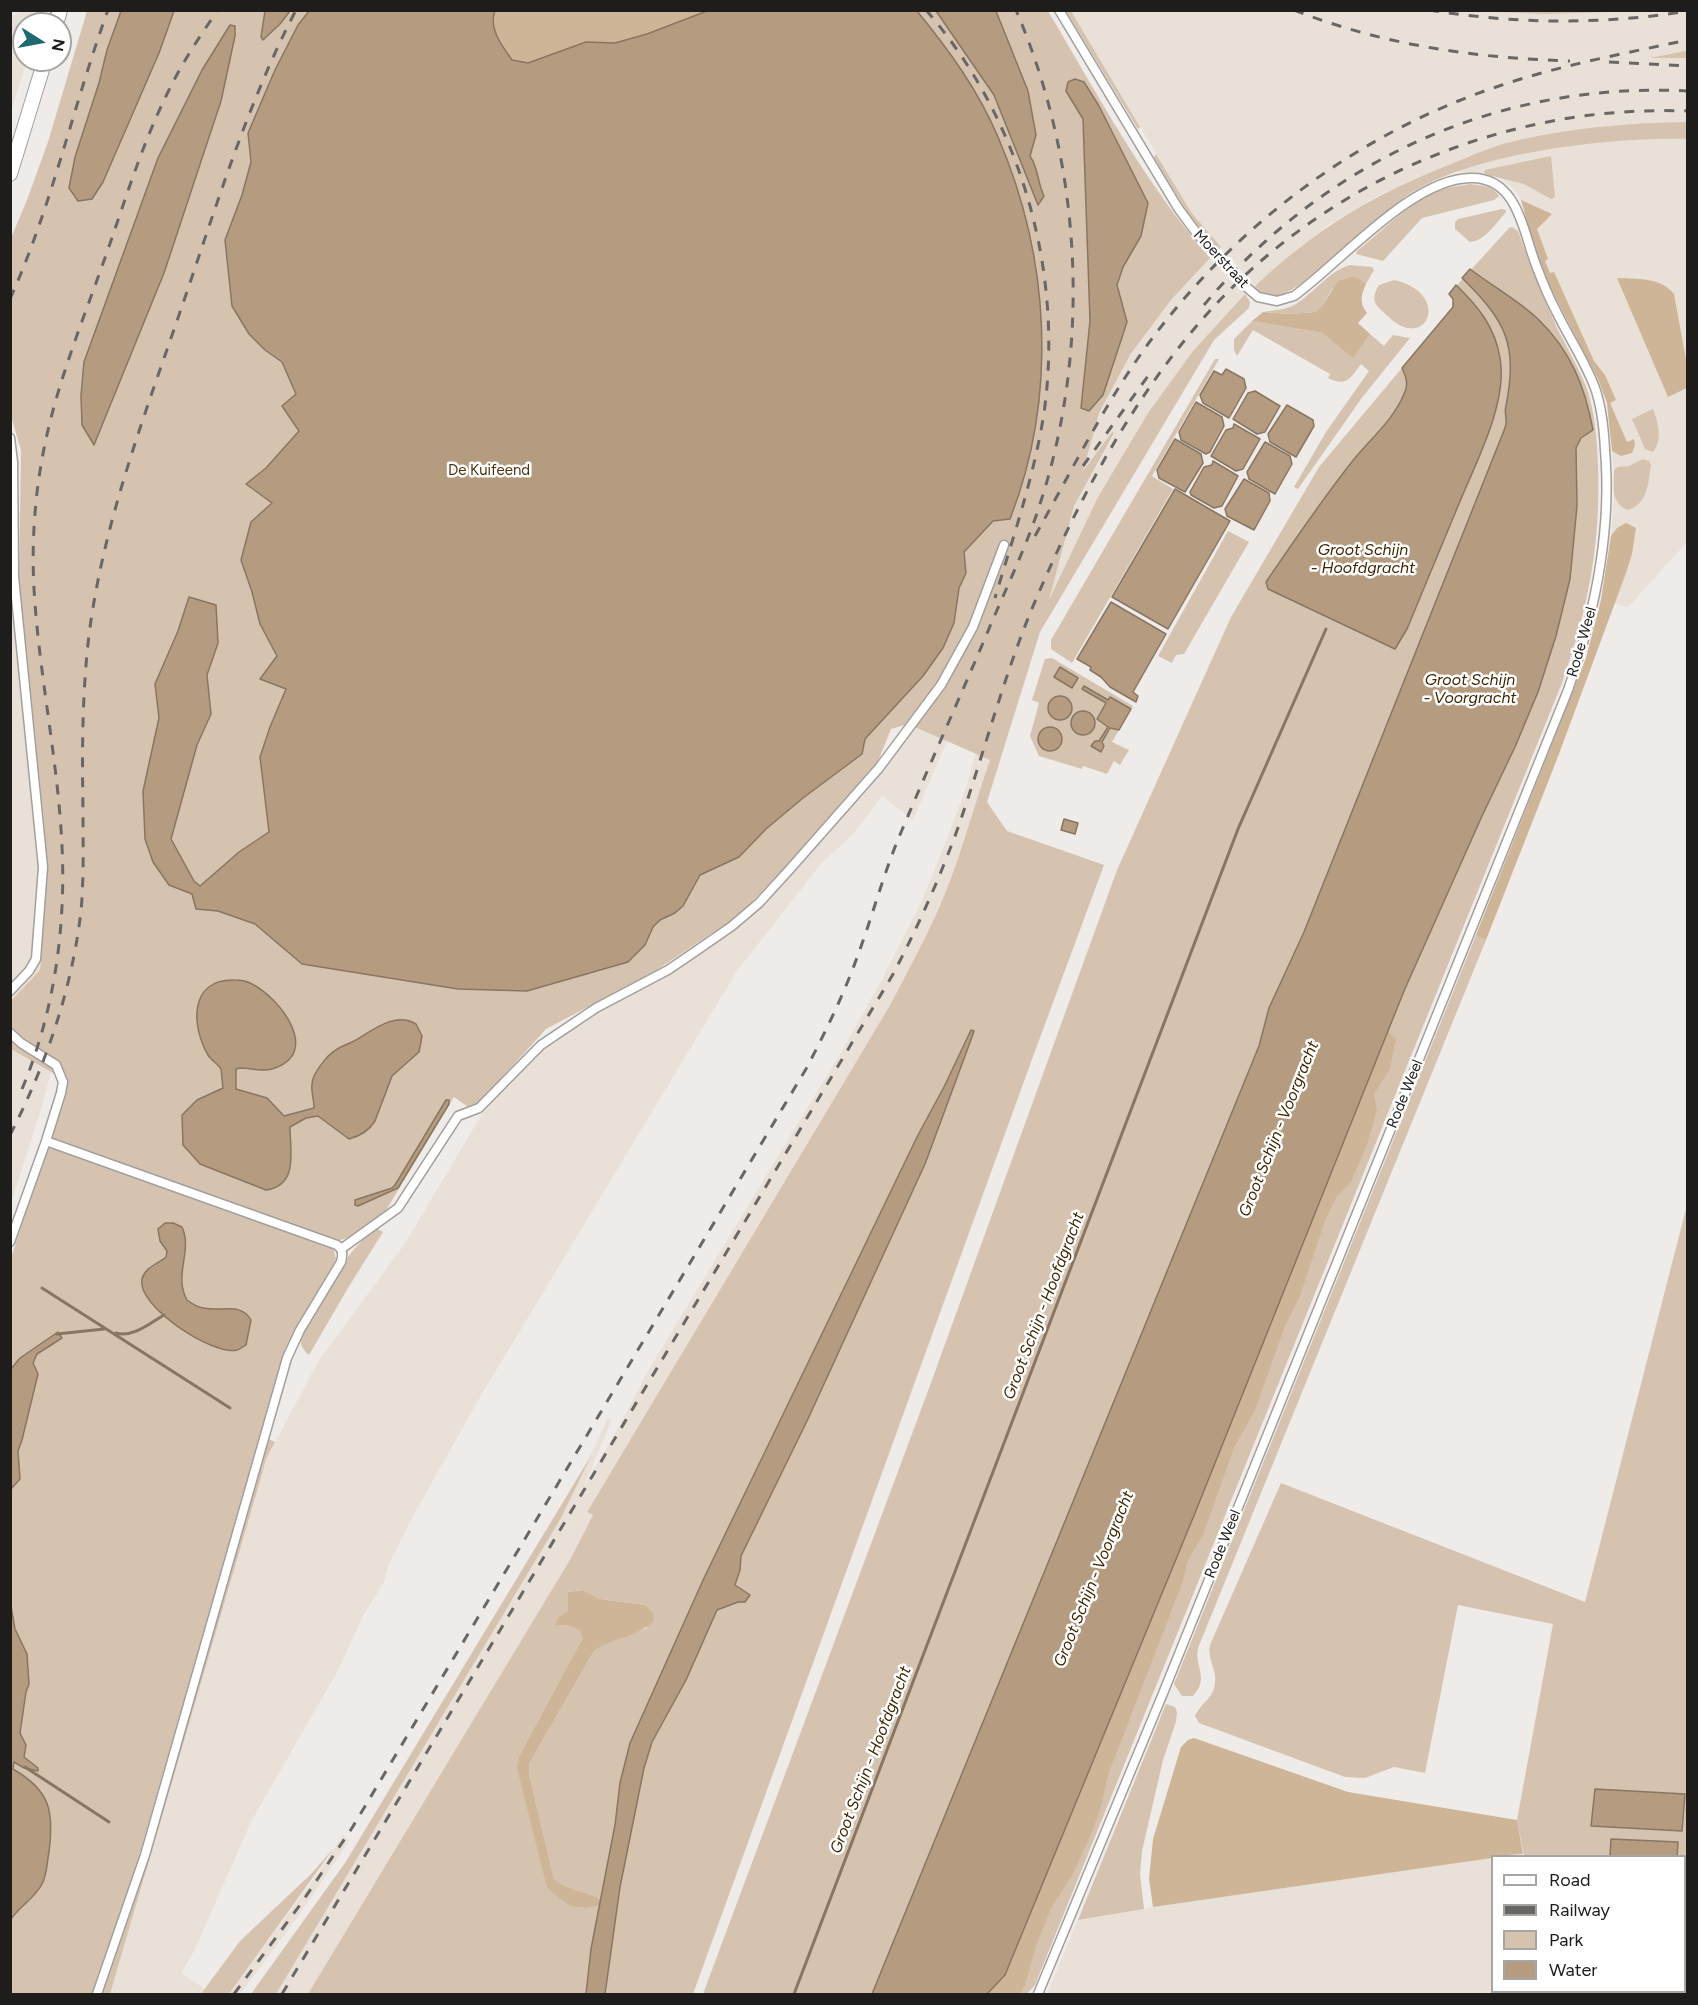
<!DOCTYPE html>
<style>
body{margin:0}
#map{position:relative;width:1698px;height:2005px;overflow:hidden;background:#efebe8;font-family:Figtree,sans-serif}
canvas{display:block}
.frame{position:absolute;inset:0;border:12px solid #1e1d1c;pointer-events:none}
.legend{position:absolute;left:1491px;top:1855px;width:195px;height:138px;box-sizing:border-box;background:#fff;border:2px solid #a5a5a4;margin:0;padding:8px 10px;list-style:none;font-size:18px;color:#1e1d1c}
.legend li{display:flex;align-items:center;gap:12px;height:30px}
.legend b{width:30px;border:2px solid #a5a5a4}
.north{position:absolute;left:12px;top:12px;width:60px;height:60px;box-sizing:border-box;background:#fff;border:2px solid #a5a5a4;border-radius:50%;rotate:101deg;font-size:16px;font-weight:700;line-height:24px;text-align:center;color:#1e1d1c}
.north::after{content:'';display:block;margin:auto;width:21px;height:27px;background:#1c696f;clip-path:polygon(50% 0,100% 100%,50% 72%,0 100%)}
</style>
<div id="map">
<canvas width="1698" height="2005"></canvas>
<div class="frame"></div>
<ul class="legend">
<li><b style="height:8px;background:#fff"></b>Road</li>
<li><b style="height:8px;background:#696765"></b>Railway</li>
<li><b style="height:16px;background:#d5c3b0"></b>Park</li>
<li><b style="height:16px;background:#b59c80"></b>Water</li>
</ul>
<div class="north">N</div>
</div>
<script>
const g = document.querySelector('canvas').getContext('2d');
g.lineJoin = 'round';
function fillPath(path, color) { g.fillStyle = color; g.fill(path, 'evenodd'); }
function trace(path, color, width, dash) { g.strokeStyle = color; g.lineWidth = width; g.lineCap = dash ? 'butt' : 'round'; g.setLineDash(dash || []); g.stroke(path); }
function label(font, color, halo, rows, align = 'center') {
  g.font = font + ' Figtree,sans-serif'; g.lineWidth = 5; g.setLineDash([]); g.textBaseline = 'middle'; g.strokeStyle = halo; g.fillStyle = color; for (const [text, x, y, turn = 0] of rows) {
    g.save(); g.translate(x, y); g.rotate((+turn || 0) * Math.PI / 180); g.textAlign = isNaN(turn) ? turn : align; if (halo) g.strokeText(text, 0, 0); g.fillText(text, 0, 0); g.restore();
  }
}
fillPath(new Path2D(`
 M23,10L31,11L39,23L24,24V60H27L11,112V17Z
 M1071,11H1687V51L1654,57L1687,58V542L1628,607L1601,600L1611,536L1614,496V470L1607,403L1598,379L1551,289L1537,255L1521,200L1514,189L1501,178L1486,174L1458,172L1454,163L1416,178L1377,196L1327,226L1280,263L1255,286L1191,212Z
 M1210,258L1245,294L1193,351L1148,413L1098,497L1023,660L964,842L945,893L917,955L889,1007L587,1511L593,1515L571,1558L308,1994H276L561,1518L608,1418L612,1419L582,1491L622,1421L648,1371L843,1049L879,985L919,907L947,839L967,785L985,720L1068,517L1114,434L1112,432L1079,479L949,737L913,820L882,796L854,833L820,865L737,971L483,1392L414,1514L388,1566L384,1582L364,1614L337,1672L251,1822L194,1951L181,1973L205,1989L201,1994H110L266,1459L319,1360L404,1245L482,1114L504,1084L536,1052L603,1008L673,971L709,947L754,911L809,855L834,826L933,701L1130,355L1171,300Z
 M11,511L20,512L19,579L46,843L47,876L40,970L11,1002Z
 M11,1024L47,1070L51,1072L42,1106L11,1203Z
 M343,1835L349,1841L299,1915L240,1994H229L319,1872Z
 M1492,1858V1992H1684L1685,1908H1687V1994H1047L1078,1920L1153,1907Z`), '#e9e0d7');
fillPath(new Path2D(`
 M87,11H1048C1098,95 1145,184 1210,258L1171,300L1130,355L1099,413L1083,471L1112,432L1114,433L1074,506L1049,600L1098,497L1148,413L1193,351L1245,294L1250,302L1249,308L1214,340L1040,632L987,802L1007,831L1104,865L1031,1062L693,1994H605L620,1887L644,1768L652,1742L686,1680L725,1591L659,1695L608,1892L602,1900C584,1890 570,1891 554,1879L529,1774V1764L594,1651L603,1645L647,1628L645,1605L600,1599L583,1590L568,1592V1611L558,1617L556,1625L571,1626L580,1631L582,1639L519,1756L547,1888L588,1908L601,1905L591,1949L586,1994H308L571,1558L593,1515L587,1512L889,1007C909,969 930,931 946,891C963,848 975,803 990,760L908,724L891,729L878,761L788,865L738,916L652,973L546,1029L476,1106L471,1109L454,1097L385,1212L347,1238L337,1241L333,1247L336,1259L334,1264L285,1349L234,1530L122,1914L92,1994H11V1258L66,1087L65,1080L11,1049L10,1002L40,970L47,876L46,843L19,579L21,450L11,416V238L27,200L48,142ZM971,1030L973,1031L972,1037L925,1164L807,1421L751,1534L730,1524L918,1135L944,1087Z
 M1066,11H1071L1140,127L1138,129Z
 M1473,11V10L1639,11L1545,14Z
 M1685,51H1687V58H1650Z
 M1687,122V139C1610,137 1463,153 1401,200C1367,226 1312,287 1274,297L1259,291L1255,286C1317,228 1374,194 1451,164C1469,157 1488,148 1507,143C1566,128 1626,123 1687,122Z
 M1156,154L1191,212L1221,247L1218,251L1189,215L1154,158Z
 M1551,156L1555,197L1551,199L1524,184L1484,174L1485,170Z
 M1470,184C1480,185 1494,186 1499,196L1494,200L1422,218L1383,261L1356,254L1357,251C1381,232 1410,202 1438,191C1448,187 1459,186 1470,184Z
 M1502,209L1506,210V212C1496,223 1485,241 1470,242L1455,229V222L1458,219Z
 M1512,227L1518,231C1530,264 1543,296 1557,328C1567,348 1579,368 1587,389C1595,413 1597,440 1598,465C1601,542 1588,611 1562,683L1035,1985L1027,1994H703L928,1391L1117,870L1231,617L1319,467L1453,307V299L1449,294L1509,228Z
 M1350,265L1372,267L1374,270L1366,284L1359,278L1332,289L1322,306L1315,312L1290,314L1263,312C1274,310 1286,310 1296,304C1314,293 1329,271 1350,265Z
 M1394,280C1444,291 1433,337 1404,327C1395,324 1388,316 1381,310C1372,302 1373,295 1379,285Z
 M1252,321L1322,333L1353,357L1370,334L1384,346L1393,335L1410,338L1361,399L1298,489L1294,487L1326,432L1369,371L1361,364C1350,379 1346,387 1328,378L1330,374L1253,330L1237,356L1234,350V339Z
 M1215,359H1219L1152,476L1173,489L1072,663L1051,649V640Z
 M1653,409C1658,422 1663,440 1653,452L1645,449L1632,419Z
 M1643,459L1649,461L1651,465C1648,483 1648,504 1628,510C1610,503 1614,486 1614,470L1618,467L1629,466Z
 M1228,531L1249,542L1184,654L1176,655L1172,663L1158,656Z
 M1052,658L1133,706L1112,742L1129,750L1120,765L1114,761L1107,774L1083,766L1082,769L1039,756L1030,736L1039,703L1032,700L1045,659Z
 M1476,935L1486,940L1198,1648C1194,1668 1210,1677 1193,1696H1182L1174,1684Z
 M1687,1205V1908H1685L1684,1856H1524L1517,1820L1553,1624L1458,1605L1425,1773L1394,1767L1365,1778L1345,1777L1199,1723L1195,1716C1200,1704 1214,1698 1215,1683C1217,1670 1207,1659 1210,1645L1281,1483L1585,1602Z
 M376,1228L383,1232L348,1288L309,1355C301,1348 299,1343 302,1332C324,1296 342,1255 376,1228Z
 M267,1438L275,1442L266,1459L260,1481L110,1994H99L120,1944L142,1875Z
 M592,1454L561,1518L276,1994H251L345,1863Z
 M1166,1704L1175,1707L1177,1712L1176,1722L1163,1760L1142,1851L1140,1874L1144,1909L1078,1920Z
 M334,1848L229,1994H201L240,1941L311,1874Z`), '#d5c3b0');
fillPath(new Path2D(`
 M495,10L707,11L647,34L615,43L586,42L528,63L512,60C502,46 488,28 495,10Z
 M1521,200L1552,214L1537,229L1548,259L1545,261L1550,273L1554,272L1594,361L1605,375L1616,400L1610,403L1627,442L1634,439L1635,445L1632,453L1621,456L1612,451L1607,403L1598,379L1551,289L1537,255Z
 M1352,277L1359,278L1366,284C1361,295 1359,303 1367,313L1358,323L1370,334L1353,358L1322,333L1252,321L1263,312L1290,314L1315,312L1322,306L1338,281Z
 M1617,278C1636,279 1661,277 1674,294L1687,365V388L1668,397Z
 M1626,523L1636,528L1632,554L1626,573L1559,754L1486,940L1476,935L1586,658L1601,600L1611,536L1617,528Z
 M1388,1031L1396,1039L1390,1069L1374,1094L1377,1110L1368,1142L1351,1182L1337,1196L1326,1218L1300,1296L1285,1326L1255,1410L1234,1448L1203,1535L1188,1560L1183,1581L1108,1775L1101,1807L1092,1832L1072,1876L1051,1908L1036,1946L1025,1985L1020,1994H987L1005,1975L1195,1513Z
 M583,1590L600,1599L645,1605L653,1613L654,1621C638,1637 612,1638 594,1651L529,1764V1774L554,1879C570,1891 584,1890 602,1900L601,1905L588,1908L570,1906L547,1888L517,1768L519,1756L582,1639L580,1631L571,1626L555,1625L554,1628L558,1617L568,1611V1592Z
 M1194,1738L1348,1792L1517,1820L1523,1854L1492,1856V1858L1153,1907L1149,1879L1153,1839L1181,1747L1188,1740Z`), '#ceb598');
const water = new Path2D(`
 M121,11H174L159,53L103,182L92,199L78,201L69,188L75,157L99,83L107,50Z
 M265,11H290L280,24L263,40L261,37Z
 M309,11H495C488,28 502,46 512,60L528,63L586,42L615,43L647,34L707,11H917C949,50 978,90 998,137C1050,258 1058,396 1010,519L993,521L964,552L966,573L959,588L954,623L943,648L923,676L865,739L862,754L803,798L766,829L739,857L700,875L683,906L675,913L660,920L653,927L645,945L628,962L527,991L458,989L302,964L255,924L218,911L196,909L192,894L169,885L153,862L145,839L143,791L159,718L155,684L178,631L189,597L216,605L218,643L207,675L211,714L197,745L171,839L194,881L200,886L239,852L269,832L260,757L270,727L286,689L260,679L277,656L260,624L252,592L241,560L251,522L272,503L246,484L266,468L299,431L282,406L296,394L282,362L265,350L249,334L232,306L225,240L242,195L251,162L248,133L275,70L298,25Z
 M936,11H996L1028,91L1036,135L1030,156C1039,169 1037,182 1044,196L1038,205L994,95Z
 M230,25L235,26V36L221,101L164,273L94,445L82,425L81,396L84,362L158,158L202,70Z
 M1075,79L1084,82L1099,106L1148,203L1141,236L1123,267L1117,285L1127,322L1103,395L1089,411L1081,408L1090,321L1083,119L1066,91L1068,82Z
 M1470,269C1492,286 1518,300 1538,319C1571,351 1585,387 1593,430L1581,438L1576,448L1577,506L1570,579L1556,636L1538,692L1515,747L1482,816L1404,991L1195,1513L1005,1975L987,1994H872L1259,1046L1269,1008L1304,932L1501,438C1503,433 1505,429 1506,424C1507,418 1504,412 1506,406C1518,344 1506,321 1462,278Z
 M1456,285C1478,306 1495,327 1500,358C1508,404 1475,464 1458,506C1441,547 1424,588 1407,629L1395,649L1268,589L1266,582C1294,541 1321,501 1351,463C1369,440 1393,421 1404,394C1409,384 1406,377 1402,368L1453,307V299L1449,294Z
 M1226,369L1244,379L1246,388L1229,418L1203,403L1200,395L1214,371L1222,375Z
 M1255,391L1280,406L1265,432L1257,434L1233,419L1248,393Z
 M1196,402L1222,417L1224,426L1210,452L1206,454L1181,440L1179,432Z
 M1287,405L1313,420L1314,426L1296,457L1270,442L1268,434Z
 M1234,424L1260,439L1243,469L1236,471L1211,456L1226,430L1233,428Z
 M1175,439L1201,454L1203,463L1185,492L1159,478L1157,470Z
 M1265,442L1290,456L1292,464L1275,494L1249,479L1247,472Z
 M1213,461L1238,476L1222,506L1214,508L1191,495L1190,492L1204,467L1212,465Z
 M1244,479L1269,493L1270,501L1254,530L1227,516L1225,509Z
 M1175,489L1230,521L1168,629L1112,597Z
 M1111,602L1166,634L1133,692L1138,696L1136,702L1110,687L1101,677L1090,670L1091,667L1077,659Z
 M1060,667L1078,678L1072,688L1054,677Z
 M1084,686L1108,700L1110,697L1131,709L1119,730L1110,728L1102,742L1104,746L1101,752L1091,746L1095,741H1099L1108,727L1097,719L1106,703L1082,689Z
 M1048 708a12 12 0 1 1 24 0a12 12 0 1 1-24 0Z
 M1071 723a12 12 0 1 1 24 0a12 12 0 1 1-24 0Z
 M1038 739a12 12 0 1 1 24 0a12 12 0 1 1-24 0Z
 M1064,819L1078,823L1075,834L1061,830Z
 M234,980C240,980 247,981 252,984C280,998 323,1054 272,1069C262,1072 250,1068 240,1068L236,1069V1089L267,1098L284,1116L314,1108C314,1097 309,1087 314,1076C319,1066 329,1053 339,1048C344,1045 351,1043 356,1040C373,1030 396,1011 416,1024L422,1036L419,1052L392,1076L375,1121C369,1131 360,1136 349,1139L318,1116L306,1118L290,1127C290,1151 299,1185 266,1190L200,1164L183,1145L182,1115L197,1100L223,1088L221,1069C218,1064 211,1060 208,1055C191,1026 189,979 234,980Z
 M971,1030L974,1031L972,1037L925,1164L807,1421L741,1556L740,1570L735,1585L750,1595L745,1602H738L717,1610L686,1680L652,1742L644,1768L620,1887L605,1994H586L591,1949L615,1825L620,1783L630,1743L704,1578L918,1135L944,1087Z
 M446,1100H449V1104L398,1188L358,1206L355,1205V1200L392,1188L395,1185Z
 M165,1223H173L182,1227C193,1251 173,1275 187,1300C211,1320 238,1297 251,1320L246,1345C243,1347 240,1349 237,1350C213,1356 136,1306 142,1279C145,1267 158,1264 166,1257L167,1251L160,1241L158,1229Z
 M58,1332L62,1338L37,1354L33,1363L38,1374L22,1440L18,1451L20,1479L11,1489V1369L20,1358Z
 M11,1606L15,1629L27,1654L29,1684L26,1692L20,1733L26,1745L24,1757L38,1768V1771L24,1768L14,1762L13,1769C51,1791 54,1812 49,1852C47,1862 47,1875 42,1884C35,1898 20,1906 11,1919Z
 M1595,1789L1685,1794L1682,1831L1591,1826Z
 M1611,1839L1678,1842L1677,1856H1610Z`);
fillPath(water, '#b59c80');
trace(water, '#887662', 1.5);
trace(new Path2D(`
 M42,1288L230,1408
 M116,1333C133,1338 150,1323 164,1315
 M57,1334L104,1329
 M25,1767L109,1822
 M794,1994L1238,829L1326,629`), '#887662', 3);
const minor = new Path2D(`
 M46,24V10
 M10,438L13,462L14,577L43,867L36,959L29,971L10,991
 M10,1033L21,1043L56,1065L63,1082L61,1093L46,1141L10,1242
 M46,1141L337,1245C343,1250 343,1254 341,1262L300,1330L287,1358L145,1855L97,1994
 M341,1249L398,1208L458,1116L479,1108L541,1045L596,1008L668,970L696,951L732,926L759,903L790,869L879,768L941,685L973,627L1004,545
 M1038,1994L1164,1691L1568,690C1595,613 1612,532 1605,450C1604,429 1602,408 1595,388C1585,361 1568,336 1556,311C1548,296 1542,281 1536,265C1523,232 1518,178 1472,178C1413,177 1341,262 1294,296L1277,301L1258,297L1244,285L1198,235L1178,208L1059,10`);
const primary = new Path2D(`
 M56,24L60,10
 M10,174L45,60`);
trace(minor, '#a29f9c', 11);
trace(primary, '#a29f9c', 16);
trace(minor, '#fff', 8);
trace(primary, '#fff', 14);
trace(new Path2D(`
 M926,10C1021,119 1064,272 1044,413C1034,477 1013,537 995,598
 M1294,10C1383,45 1474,58 1570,61
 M1429,10C1515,24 1602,25 1688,11
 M1609,62L1688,66
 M10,299C52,206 73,106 108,10
 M1204,305C1325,161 1498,81 1688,91
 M1083,466L1148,376
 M1035,536C1071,472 1105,403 1148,344C1236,224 1361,131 1502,85C1562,65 1626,53 1688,40
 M22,1089C54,1013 66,929 62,846C58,760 39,675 34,589C31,535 36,479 49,426C63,368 86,312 106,255C125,201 142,144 168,92C182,63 199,37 218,10
 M10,1135C46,1065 72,989 81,911C84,878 83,844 83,811C82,752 82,694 89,635C103,524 144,417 180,312C215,211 246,106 296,10
 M234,1994L300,1905L352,1828L806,1069C826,1031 845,992 859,952C874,911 885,869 902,830C931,761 962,693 991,624C1008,584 1027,545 1040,504C1092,345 1082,164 1016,10
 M282,1994L892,976C916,931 937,884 955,836C982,761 1001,684 1031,611C1075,506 1131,399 1207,314C1328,179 1507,104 1688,111`), '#696765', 3, [10, 10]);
label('15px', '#1e1d1c', '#fff', [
 ["Moerstraat",1221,259,47],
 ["Rode Weel",1582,642,-74],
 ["Rode Weel",1405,1094,-68],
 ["Rode Weel",1223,1544,-68]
]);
label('15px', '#4c310d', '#fff', [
 ["De Kuifeend",489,471]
]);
label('italic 16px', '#3f2500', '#fff', [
 ["Groot Schijn",1363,550],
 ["- Hoofdgracht",1363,568],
 ["Groot Schijn",1470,680],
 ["- Voorgracht",1470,698],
 ["Groot Schijn - Voorgracht",1279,1129,-68],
 ["Groot Schijn - Hoofdgracht",1044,1306,-69],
 ["Groot Schijn - Voorgracht",1094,1579,-68],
 ["Groot Schijn - Hoofdgracht",871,1760,-69]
]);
</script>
